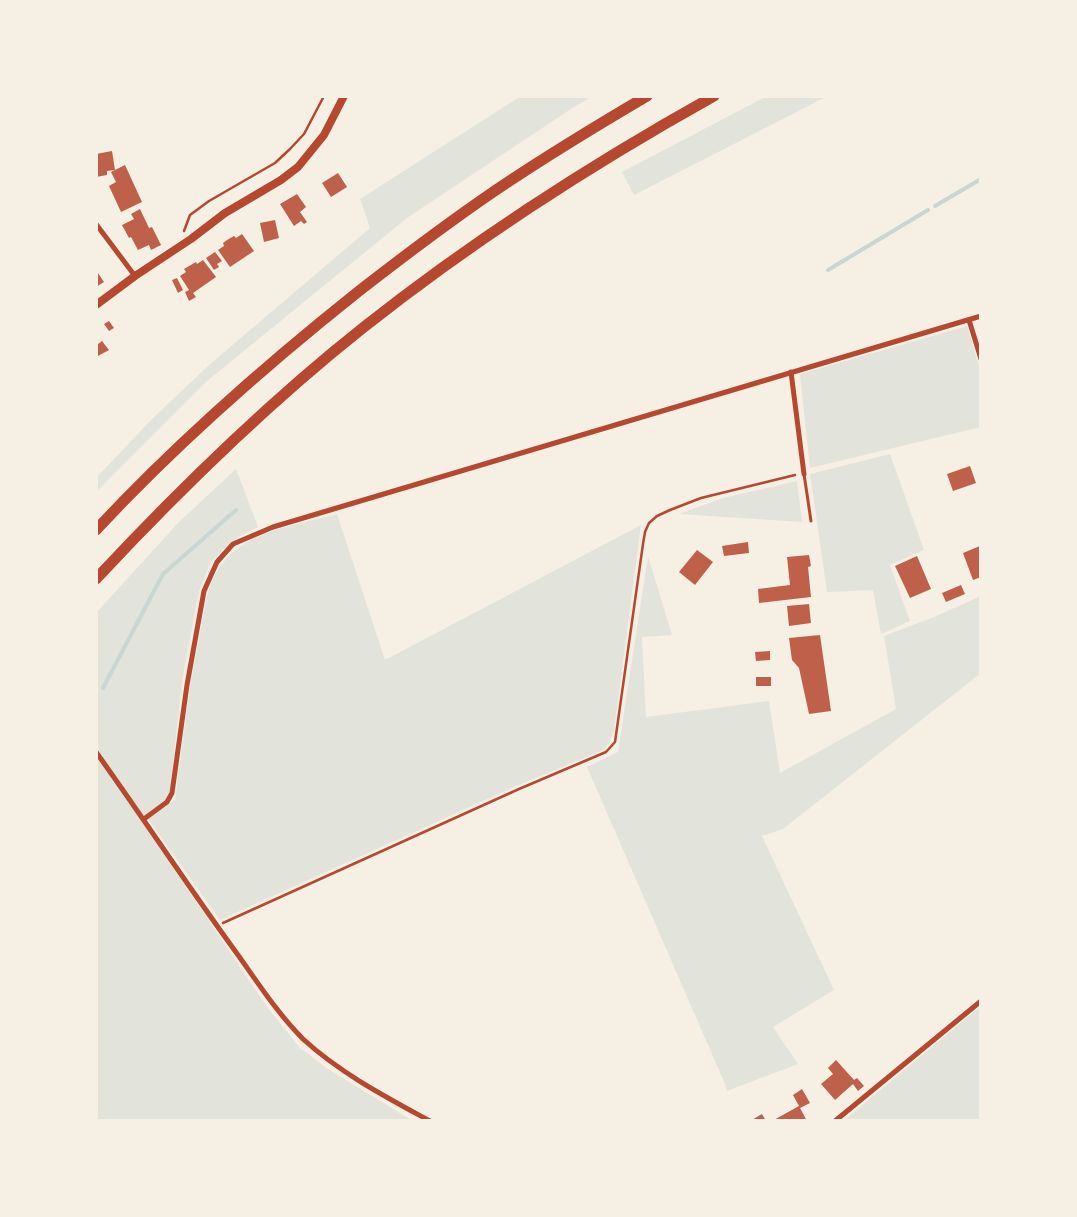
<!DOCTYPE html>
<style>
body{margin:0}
#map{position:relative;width:1077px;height:1217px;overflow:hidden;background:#f6efe4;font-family:Bitter,serif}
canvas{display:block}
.frame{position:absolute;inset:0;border:98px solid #f6efe4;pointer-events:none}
</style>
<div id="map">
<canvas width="1077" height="1217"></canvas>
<div class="frame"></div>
</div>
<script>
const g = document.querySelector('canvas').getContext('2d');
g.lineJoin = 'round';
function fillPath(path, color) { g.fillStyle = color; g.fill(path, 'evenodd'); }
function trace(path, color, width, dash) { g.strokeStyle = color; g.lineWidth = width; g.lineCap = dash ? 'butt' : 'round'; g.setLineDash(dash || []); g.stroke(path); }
fillPath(new Path2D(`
 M521,96H593L574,107L407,218L207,381L96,492V478L153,418L209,365L370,228L360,199Z
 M767,96H828L634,195L622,172Z
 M967,326L981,372V427L810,468L800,374Z
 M890,454L924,550L890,565L910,621L881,634L873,590L827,592L810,474Z
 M236,469L258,527L231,541L211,562L199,591L182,682L170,791L165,800L140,819L268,1008L300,1048L328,1069L413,1121H96V613L178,523Z
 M797,481L802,522L679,514L723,498Z
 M337,514L385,660L641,525L614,730L609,744L601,751L516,786L220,920L148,819L175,800L190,687L208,592C212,582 215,572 222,564C247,530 298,525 337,514Z
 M648,556L672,635L642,637L646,717L769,701L780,773L896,709L884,636L934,617L981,596V673L783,829L762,836L834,990L773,1027L798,1064L727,1091L725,1084L587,767L618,752Z
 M981,1006V1121H843L848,1117Z`), '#e2e4dc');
trace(new Path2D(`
 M935,206L981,179
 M828,270L928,210
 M103,688L163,574L236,510`), '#c9d6d2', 4);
fillPath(new Path2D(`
 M112,151L115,170L107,171V175L96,177V154Z
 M125,165L142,202L121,212L109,186L116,182L111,172Z
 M338,173L347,187L331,197L322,183Z
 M297,194L306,207L300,212L307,222L304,224L301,221L294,226L280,204Z
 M140,209L149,228L152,227L161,245L151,250L149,245L138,250L131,237L129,238L122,225L134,219L131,214Z
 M275,220L279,238L264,242L260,223Z
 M242,234L254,251L230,267L218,250L224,246L223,243L227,240L234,236L236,238Z
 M215,252L222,261L217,264L219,267L214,270L206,258Z
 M203,260L216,277L193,293L196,297L189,301L185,292L189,290L180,276L186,272L184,269L196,262L197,264Z
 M96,270L104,282L96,287Z
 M177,278L183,290L178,293L172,280Z
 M109,321L114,328L109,331L104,324Z
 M96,341L98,344L102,341L109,350L96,357Z
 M970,466L976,483L953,491L947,474Z
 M748,542L749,553L724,556L722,546Z
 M980,546L981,577L973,580L963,553Z
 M697,550L713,562L695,585L679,572Z
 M809,555L811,566L808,567L811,597L759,603L758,589L790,585L787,557Z
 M917,556L931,589L910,598L895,566Z
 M961,585L965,594L946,602L942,593Z
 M809,604L811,623L789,626L787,606Z
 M820,635L831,711L809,714L799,668L792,660L789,638Z
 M770,651V660L756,661L755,652Z
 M756,677H771V686H756Z
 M836,1060L854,1080L857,1078L864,1086L858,1091L853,1084L835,1100L821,1084L833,1074L828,1068Z
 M802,1089L810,1103L800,1108L807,1121H772L799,1106L793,1095Z
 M762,1114L766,1121H750Z`), '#bf614a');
trace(new Path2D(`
 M184,231L190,215L209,201L275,163L290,149L304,134L324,96
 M223,923L519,789L606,752L615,742L643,544L645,532L649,523L657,516L670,510L701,498L795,475`), '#b5482f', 2.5);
trace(new Path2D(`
 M804,474L811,521`), '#b5482f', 3);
trace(new Path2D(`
 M96,224L135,276
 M969,320L981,359
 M791,372L804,474
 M96,752C144,819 189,888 238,955C258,983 278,1014 303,1039C340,1073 386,1097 430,1121
 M144,819L167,802L172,793L187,685L204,591L217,562L233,544L273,527L981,316
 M835,1121L981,1001`), '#b5482f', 5);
trace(new Path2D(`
 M96,305L135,276L191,239L225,213L281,180L298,167L324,135L344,96`), '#b5482f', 8);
trace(new Path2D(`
 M96,530C177,443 266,365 359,291C404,256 449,222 496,190C545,157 596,126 647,96
 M96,579C180,489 268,403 364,327C474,240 592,164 714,96`), '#b5482f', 11);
</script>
